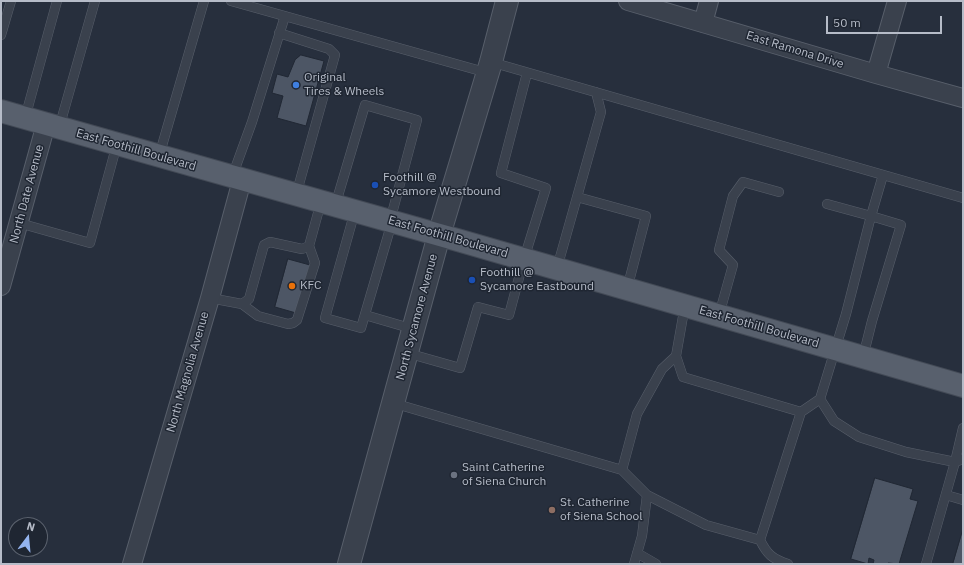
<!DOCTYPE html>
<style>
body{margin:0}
#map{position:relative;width:964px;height:565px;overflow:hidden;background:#272f3d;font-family:"IBM Plex Sans",sans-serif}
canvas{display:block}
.frame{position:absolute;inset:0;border:2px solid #b6bcc8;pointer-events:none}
.north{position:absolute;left:8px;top:517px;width:40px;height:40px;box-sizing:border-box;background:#1f2632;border:1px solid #5b626e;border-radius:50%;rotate:16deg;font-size:11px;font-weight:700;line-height:16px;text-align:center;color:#b6bcc8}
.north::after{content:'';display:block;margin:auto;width:14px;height:18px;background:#94b4ef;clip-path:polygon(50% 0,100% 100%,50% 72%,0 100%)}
.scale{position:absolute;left:826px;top:16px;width:116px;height:18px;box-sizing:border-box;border:2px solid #b6bcc8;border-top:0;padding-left:5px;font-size:12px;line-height:14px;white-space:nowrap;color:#b6bcc8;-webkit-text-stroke:3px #1f2632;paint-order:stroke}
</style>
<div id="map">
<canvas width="964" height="565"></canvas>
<div class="frame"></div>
<div class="north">N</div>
<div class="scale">50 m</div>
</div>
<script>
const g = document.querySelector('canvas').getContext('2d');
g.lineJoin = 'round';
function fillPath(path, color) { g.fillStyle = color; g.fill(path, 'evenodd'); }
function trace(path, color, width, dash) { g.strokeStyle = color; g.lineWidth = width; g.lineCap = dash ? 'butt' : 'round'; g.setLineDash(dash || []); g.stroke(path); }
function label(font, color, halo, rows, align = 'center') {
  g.font = font + ' "IBM Plex Sans",sans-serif'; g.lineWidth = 3; g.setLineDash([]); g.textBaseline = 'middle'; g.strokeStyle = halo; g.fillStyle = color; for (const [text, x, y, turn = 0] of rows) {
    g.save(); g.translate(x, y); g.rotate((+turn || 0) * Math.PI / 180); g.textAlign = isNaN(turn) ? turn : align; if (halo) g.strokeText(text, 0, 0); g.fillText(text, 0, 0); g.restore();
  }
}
const building = new Path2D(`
 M301,55L324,61L306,126L277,118L283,96L272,93L277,74L288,77L295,60Z
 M288,259L310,265L296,313L275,307Z
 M875,478L913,489L910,499L918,501L899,564L888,563V564H873L874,560L869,558L868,564L851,559Z
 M963,529V564H953Z`);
fillPath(building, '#4d5665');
trace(building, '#212834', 1);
const service = new Path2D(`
 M231,1L488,73
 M279,33L329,49L335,55L296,195
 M1,35L11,1
 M491,62L963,198
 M25,118L57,1
 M59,128L95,1
 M159,156L204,1
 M232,177L252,122L285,16
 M577,197L646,216L627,289
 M827,204L871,216L883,175
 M335,206L365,105L417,120L390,221
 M355,211L325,318L361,328L392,222
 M19,223L90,243L117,144
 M557,268L601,112L596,92
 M210,298L242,304L249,299L264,245L270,242L302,249L309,246L321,202
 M242,304L258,316L288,324L293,323L297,320L315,263L309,246
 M685,305L676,356L683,377L801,412
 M365,315L413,329
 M719,315L733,265L719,250L733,196L743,182L779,192
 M407,353L460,368L478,307L509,315L524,259L546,188L501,173L527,73
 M820,399L834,421L859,437L906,452L955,462L963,428
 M393,403L622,470L647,495L642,536L634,564
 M622,470L637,414L662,369L676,356
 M647,495L706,525L760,540L801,412L820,399L846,314L871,216L901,225L872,321L863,357
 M946,495L963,500
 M760,540C767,554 772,559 788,564
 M637,553L656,564
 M926,564L955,462L963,459`);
const minor = new Path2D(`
 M628,1L876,74L963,98
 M703,23L709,1
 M876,74L897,1
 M1,286L46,124
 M132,564L210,298L242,180`);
const tertiary = new Path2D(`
 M349,564L439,235L491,62L507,1`);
const primary = new Path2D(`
 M1,111L461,241L963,386`);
trace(service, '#585f6b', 10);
trace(minor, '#585f6b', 20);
trace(tertiary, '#585f6b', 24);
trace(primary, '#434a56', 24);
trace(service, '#3a414d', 9);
trace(minor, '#3a414d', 18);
trace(tertiary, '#3a414d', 22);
trace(primary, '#58606d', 22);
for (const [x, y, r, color] of [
 [296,85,4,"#3f7fe0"],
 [375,185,4,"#1a4fb4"],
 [472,280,4,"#1a4fb4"],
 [292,286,4,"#e8710a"],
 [454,475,4,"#6b7280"],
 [552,510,4,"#8d6e63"]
]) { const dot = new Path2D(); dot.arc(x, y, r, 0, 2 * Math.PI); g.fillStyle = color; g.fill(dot); trace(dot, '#1f2632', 1.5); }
label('12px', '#b6bcc8', '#1f2632', [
 ["East Ramona Drive",795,50,17],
 ["East Foothill Boulevard",136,150,16],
 ["North Date Avenue",27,194,-75],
 ["East Foothill Boulevard",448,237,16],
 ["North Sycamore Avenue",417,317,-75],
 ["East Foothill Boulevard",759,327,16],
 ["North Magnolia Avenue",188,372,-74]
]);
label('12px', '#b6bcc8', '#1f2632', [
 ["Original",304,78],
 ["Tires & Wheels",304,92],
 ["Foothill @",383,178],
 ["Sycamore Westbound",383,192],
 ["Foothill @",480,273],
 ["Sycamore Eastbound",480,287],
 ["KFC",300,286],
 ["Saint Catherine",462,468],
 ["of Siena Church",462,482],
 ["St. Catherine",560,503],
 ["of Siena School",560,517]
], 'left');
</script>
